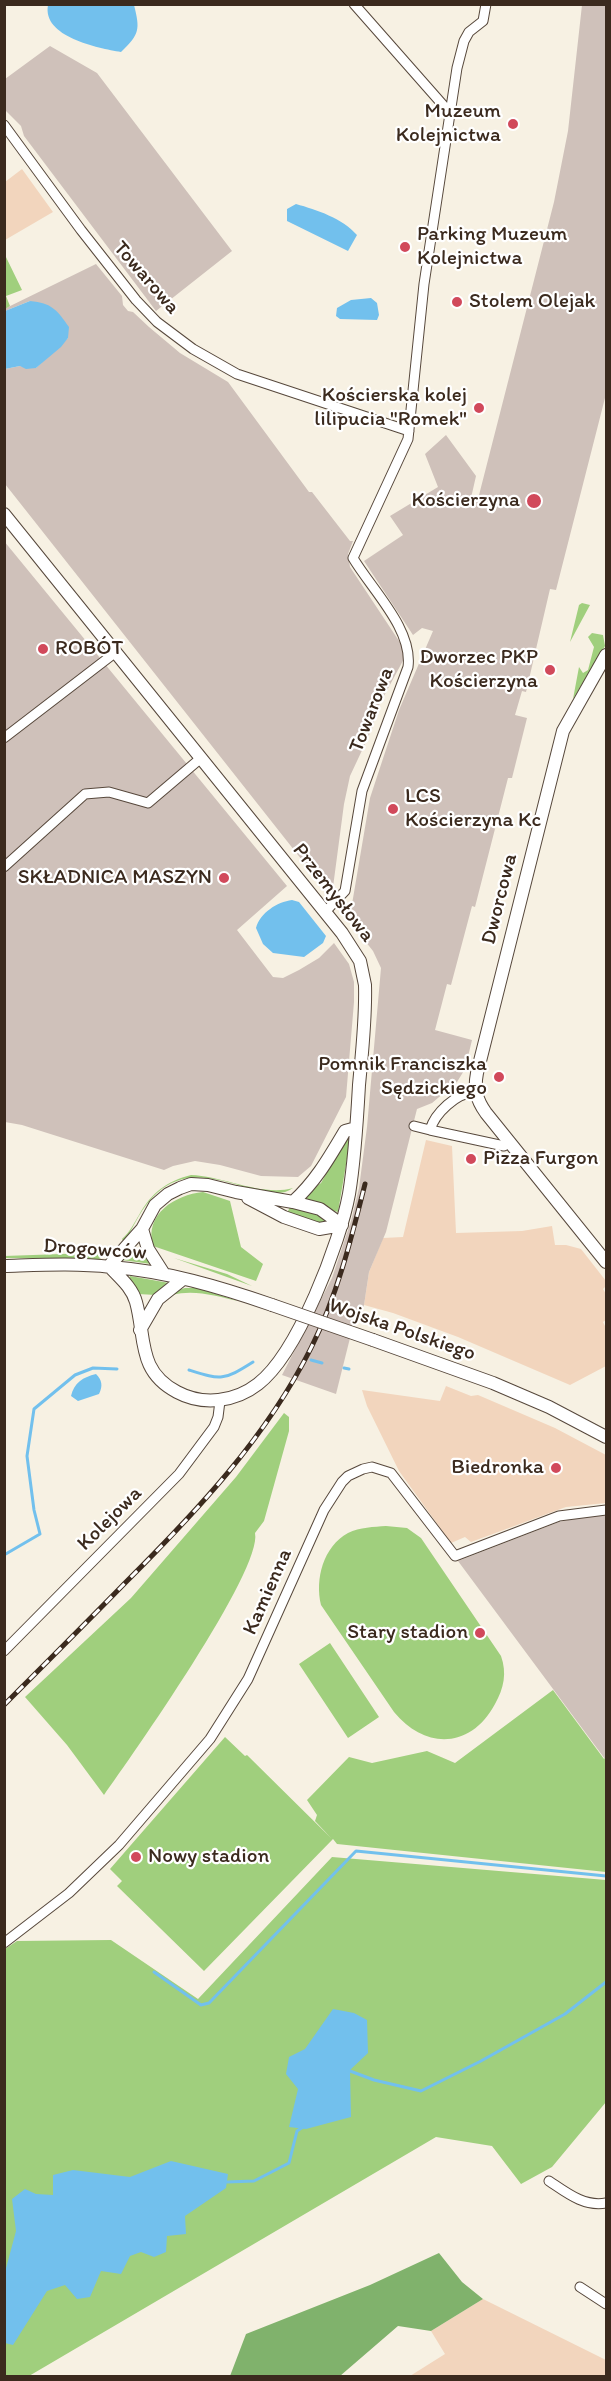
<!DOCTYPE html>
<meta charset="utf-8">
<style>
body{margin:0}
#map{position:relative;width:611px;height:2381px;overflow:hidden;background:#f7f1e3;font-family:Itim,sans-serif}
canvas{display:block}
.frame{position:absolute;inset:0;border:6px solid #3b2a1e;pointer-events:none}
</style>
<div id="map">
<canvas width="611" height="2381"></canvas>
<div class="frame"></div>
</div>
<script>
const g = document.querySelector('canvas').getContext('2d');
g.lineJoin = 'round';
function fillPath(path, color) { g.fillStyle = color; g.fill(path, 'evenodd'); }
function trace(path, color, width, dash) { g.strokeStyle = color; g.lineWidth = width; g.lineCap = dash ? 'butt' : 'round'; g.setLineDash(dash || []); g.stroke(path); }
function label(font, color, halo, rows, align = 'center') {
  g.font = font + ' Itim,sans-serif'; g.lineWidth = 4.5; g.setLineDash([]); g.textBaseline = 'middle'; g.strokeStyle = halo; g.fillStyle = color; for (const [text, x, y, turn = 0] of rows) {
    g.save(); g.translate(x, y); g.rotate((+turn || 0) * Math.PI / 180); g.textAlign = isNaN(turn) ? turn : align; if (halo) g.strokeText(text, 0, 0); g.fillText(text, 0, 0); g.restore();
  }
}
fillPath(new Path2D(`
 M22,169L53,212L5,240V182Z
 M426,1140L452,1146L456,1233L522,1231L552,1226L555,1245H566L581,1249L606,1281V1286L603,1289L606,1294V1320L603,1322L606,1328V1366L570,1385L458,1337L393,1313L364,1305L369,1272L383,1238L403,1237Z
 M446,1386L471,1396L478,1395L555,1428L606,1455V1503L566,1507L471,1542L465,1537L451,1543L399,1471L367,1406L362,1390L440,1401Z
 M483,2299L606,2360V2376H410L445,2354L431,2331Z`), '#f2d5bd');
fillPath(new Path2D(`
 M582,5H606V394L556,590L550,589L526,692L522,691L515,715L527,718L512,778H508L475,907L472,906L451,985L447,984L435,1030L472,1040L465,1069L457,1082L432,1103L417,1109L386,1232L369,1272L364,1305L360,1315L357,1314L355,1318L336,1394L282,1375L332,1278L351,1221L359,1188L367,1127L381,968L373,951L354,927L351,910L370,798L399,710L433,631L422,628L413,635L364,561L403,535L390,516L438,487L425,454L446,435L476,476L471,498L478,499L554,202L568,131Z
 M50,46L97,73L232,251L156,311L24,136L21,126L5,110V79Z
 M96,264L122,296L123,305L128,311L133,312L149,327L180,353L228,382L309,492H312L350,541H353L348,554L350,567L405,650V657L378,707L372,729L350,776L344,804L333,887L328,893L5,484V369L20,366L36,368L68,338L30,301L5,311L4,309Z
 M4,541L287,886L237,930L273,977L283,978L299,970L319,958L334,943L349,964L354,982V1002L346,1097L311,1166L298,1177L261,1176L220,1165L195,1161L173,1166L164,1170L22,1125L5,1122Z
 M587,1516H606V1757L605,1759L458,1561L559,1522Z`), '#cfc1ba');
fillPath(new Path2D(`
 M5,255L22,290L6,296L10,306L5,309Z
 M582,603L590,605L570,642L579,605Z
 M592,633L603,635L605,646L573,699L579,667L583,673L588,670L594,647L588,637Z
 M346,1138L350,1141L338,1212L297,1200L321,1183Z
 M191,1175C224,1176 262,1197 293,1188C264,1210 203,1151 157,1193C142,1206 134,1226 124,1243L122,1239C130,1232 134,1223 139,1215C151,1193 167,1181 191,1175Z
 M203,1192L230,1201L241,1247L263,1264L256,1281L153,1246C144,1214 175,1195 203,1192Z
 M290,1207L327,1216V1226L287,1213Z
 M111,1250L116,1251L99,1259L5,1258L4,1256L91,1253Z
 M128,1252L146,1254L151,1264L122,1260Z
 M174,1258L227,1274L252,1286Z
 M130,1276L169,1283L156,1295L138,1294L129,1278Z
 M185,1288H197L238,1301C216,1296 194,1289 172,1295L175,1291Z
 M284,1413L289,1417V1431L264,1521L255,1533C263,1570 131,1757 104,1795L67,1745L25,1697L131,1598L236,1477Z
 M386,1526L407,1528L421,1538L501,1656C507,1673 504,1688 495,1704C471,1749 425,1750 394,1712L321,1605C315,1579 323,1547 348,1533C360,1527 374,1527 386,1526Z
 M330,1643L379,1717L348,1738L299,1664Z
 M553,1690L604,1759L606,1757V1872L337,1844L333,1839L204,1971L117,1886L122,1881L110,1869L225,1737L245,1756L247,1755L331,1838L315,1821L317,1815L307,1800L349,1757L372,1763L427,1751L455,1763Z
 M332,1857L606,1880V2102L552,2167L521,2184L492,2146L436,2137L29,2376H5V1949L17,1941L111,1940L198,1999Z`), '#a0cf7d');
fillPath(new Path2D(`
 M439,2253L462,2282L483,2299L431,2331L398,2326L340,2376H230L246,2334L370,2285Z`), '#80b26c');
fillPath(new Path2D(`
 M48,5H134C140,29 140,34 121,52C98,48 42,37 48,5Z
 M296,204C317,210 342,218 357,235L348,251L287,221V209Z
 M371,298L377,303L379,315L377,320L340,319L336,316L337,308L351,300Z
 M30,301C52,303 57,310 69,327L68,338L61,347L36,368L26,369L20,366L5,369V311Z
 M292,900L299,902L326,936L323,943L304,957L273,953L263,944L256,928C260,913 277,902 292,900Z
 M96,1374C102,1380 103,1386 99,1394L78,1401L71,1396C74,1383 83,1377 96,1374Z
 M333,2009L354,2013L367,2020L368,2053L350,2070L351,2117L306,2129L289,2127L298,2089L286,2074L289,2057L305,2049Z
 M171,2161L228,2174L226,2188L185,2216L186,2234L167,2236L166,2252L154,2257L141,2252L130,2256L121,2274L101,2271L90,2297L77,2299L65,2285L47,2291L13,2345L5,2343V2272L16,2231L12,2199L25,2189L36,2194L53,2195V2175L73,2170L130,2177Z`), '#72c0ed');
trace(new Path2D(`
 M311,1360L322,1363
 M344,1368L349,1369
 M189,1370C221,1380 223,1381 253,1362
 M4,1555L40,1534L34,1510L27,1456L34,1409L75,1375L93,1368L117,1369
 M154,1972L201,2005L209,2003L356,1851L606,1876
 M350,2071L374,2080L421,2091L481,2061L565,2014L606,1982
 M227,2182L254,2181L289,2163L297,2131L303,2127`), '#72c0ed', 3);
const street = new Path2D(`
 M354,4L450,113
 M4,125L81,230L136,300L157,322L193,349L237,374L409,431
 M4,738L116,652
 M4,867L85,794L109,792L148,803L201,758
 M325,912L345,891L362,791L408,667C413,629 372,590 353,558L408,439L424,284L457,68L464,41L469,32L483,21L486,4
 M475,1092C456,1093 435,1113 430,1130L504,1146L510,1142
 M414,1126L430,1130
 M4,1651L179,1474L214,1427L218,1417L220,1401
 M4,1943L69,1893L119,1845L210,1739L248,1679L324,1510L342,1482L348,1476L363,1469L372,1467L391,1473L455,1556L559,1516L606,1510
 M549,2181C567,2193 584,2207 606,2203
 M580,2287L606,2304`);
const secondary = new Path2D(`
 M4,514L342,933L360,961L365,985C366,1019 362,1052 359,1085C357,1121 355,1158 349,1194C340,1243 298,1353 258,1384C235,1402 203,1406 177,1392C137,1371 146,1338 136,1302C132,1287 119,1277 109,1266
 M606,655L563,731L477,1073C474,1089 476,1099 486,1113L606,1262
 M248,1198L284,1217L319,1229L342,1225
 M293,1202L320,1209L342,1225
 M142,1229L148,1249L164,1274
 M4,1266C40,1265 76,1263 111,1267C166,1271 220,1287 272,1305
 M109,1266L142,1229L155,1205L168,1194L180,1188L191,1184L208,1185L236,1192L293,1202C316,1181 329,1158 345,1131L356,1128
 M140,1330L158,1299L183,1279
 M373,1340L493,1383L549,1407L606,1437`);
trace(street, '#57483c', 11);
trace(secondary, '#57483c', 14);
trace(street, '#fff', 9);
trace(secondary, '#fff', 12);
const rail = new Path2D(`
 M4,1705C45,1664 86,1623 126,1582C197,1511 266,1438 311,1348C337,1296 351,1240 365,1184`);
trace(rail, '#3b2a1e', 5);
trace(rail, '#fff', 3, [9]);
const secondaryBridge = new Path2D(`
 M272,1305L373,1340`);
trace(secondaryBridge, '#57483c', 14, []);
trace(secondaryBridge, '#fff', 12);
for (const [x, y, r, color] of [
 [513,124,6,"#d1495b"],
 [405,247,6,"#d1495b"],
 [457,302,6,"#d1495b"],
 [479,408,6,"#d1495b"],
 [534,501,8,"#d1495b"],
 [43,649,6,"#d1495b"],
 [550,670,6,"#d1495b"],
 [393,809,6,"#d1495b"],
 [224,878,6,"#d1495b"],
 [499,1077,6,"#d1495b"],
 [471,1159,6,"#d1495b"],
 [556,1468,6,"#d1495b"],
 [480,1633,6,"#d1495b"],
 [136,1857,6,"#d1495b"]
]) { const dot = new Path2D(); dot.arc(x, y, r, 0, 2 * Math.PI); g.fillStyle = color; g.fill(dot); trace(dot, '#fff', 2); }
label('21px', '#3b2a1e', '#fff', [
 ["Muzeum",501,112],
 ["Kolejnictwa",501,136],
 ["Parking Muzeum",417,235,"left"],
 ["Kolejnictwa",417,259,"left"],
 ["Stolem Olejak",469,302,"left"],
 ["Kościerska kolej",467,396],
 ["lilipucia \"Romek\"",467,420],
 ["Kościerzyna",520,501],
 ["ROBÓT",55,649,"left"],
 ["Dworzec PKP",538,658],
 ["Kościerzyna",538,682],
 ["LCS",405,797,"left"],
 ["Kościerzyna Kc",405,821,"left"],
 ["SKŁADNICA MASZYN",212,878],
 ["Pomnik Franciszka",487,1065],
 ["Sędzickiego",487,1089],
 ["Pizza Furgon",483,1159,"left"],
 ["Biedronka",544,1468],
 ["Stary stadion",468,1633],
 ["Nowy stadion",148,1857,"left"]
], 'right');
label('21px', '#3b2a1e', '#fff', [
 ["Towarowa",146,278,49],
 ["Towarowa",372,710,-69],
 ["Przemysłowa",333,893,52],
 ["Dworcowa",500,899,-76],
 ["Drogowców",95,1250,4],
 ["Wojska Polskiego",402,1330,19],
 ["Kolejowa",110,1519,-45],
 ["Kamienna",268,1592,-66]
]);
</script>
